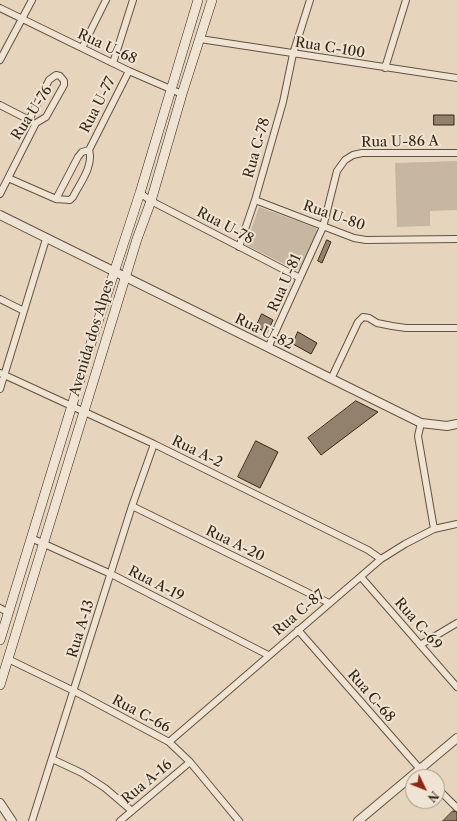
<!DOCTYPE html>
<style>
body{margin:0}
#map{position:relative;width:457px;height:821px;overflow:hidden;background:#e6d5bc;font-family:"Libre Caslon Text",serif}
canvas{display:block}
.north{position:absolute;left:405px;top:769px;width:40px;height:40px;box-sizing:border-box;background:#efe4d3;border:1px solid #a59887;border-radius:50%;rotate:133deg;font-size:11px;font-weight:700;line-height:16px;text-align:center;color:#362615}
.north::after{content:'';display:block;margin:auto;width:14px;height:18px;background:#8f2418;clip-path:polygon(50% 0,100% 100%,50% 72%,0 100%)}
</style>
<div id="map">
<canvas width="457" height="821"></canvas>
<div class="north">N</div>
</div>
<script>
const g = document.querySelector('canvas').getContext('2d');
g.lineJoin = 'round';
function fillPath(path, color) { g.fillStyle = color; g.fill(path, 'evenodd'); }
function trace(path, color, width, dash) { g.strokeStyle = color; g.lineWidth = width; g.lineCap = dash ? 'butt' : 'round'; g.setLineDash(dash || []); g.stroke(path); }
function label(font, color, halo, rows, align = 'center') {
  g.font = font + ' "Libre Caslon Text",serif'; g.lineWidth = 4; g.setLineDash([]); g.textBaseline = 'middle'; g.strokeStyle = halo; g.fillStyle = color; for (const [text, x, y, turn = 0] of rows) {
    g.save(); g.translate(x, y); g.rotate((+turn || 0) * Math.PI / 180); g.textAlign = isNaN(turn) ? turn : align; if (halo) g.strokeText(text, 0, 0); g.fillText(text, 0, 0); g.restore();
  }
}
fillPath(new Path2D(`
 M457,161V210L430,211V226L397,227L395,163Z
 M259,207L316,228L318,235L302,267L296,270L246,245Z`), '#c8b7a0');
const building = new Path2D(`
 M434,115H454V125H434Z
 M327,240L331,242L322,263L318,261Z
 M262,314L273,320L267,333L256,327Z
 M298,332L317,343L311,354L293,344Z
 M356,401L378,412L321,455L308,438Z
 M256,441L278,452L260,488L238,477Z
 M453,811L457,812V821H443Z`);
fillPath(building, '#92816c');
trace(building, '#362615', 1);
const minor = new Path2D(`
 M0,8L129,71L182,94
 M200,39L457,78
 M82,48L106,0
 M0,60L32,0
 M113,63L133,0
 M385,68L406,0
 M0,105L31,121
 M89,150L129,71
 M8,178L56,199L70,200L73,197C80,183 94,166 89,150L82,152L78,157L56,199
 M140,193L151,201L300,278
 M0,194L36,123L46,117L64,85V81L60,76L56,75L49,80L29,120
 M255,200L354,238L366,240L457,239
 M239,247L255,200L283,102L293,54L310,0
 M0,299L24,311
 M268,348L323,227L337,171L345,160L353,155L362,153H457
 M0,373L154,444L368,550L381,559
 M331,379L358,322L363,317L369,318L377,323L392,326L406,328H457
 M0,389L46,239
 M421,423L418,436L434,529
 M132,506L329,603
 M31,538L111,574L268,655
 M361,577L457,687
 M0,608L9,613
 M298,630L427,777
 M420,645L457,623
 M8,659L74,691L169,742L190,762L239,821
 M169,742L381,559L405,544L434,529L457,524
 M52,759L82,773L105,788L132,811
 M437,788L457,808
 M32,821L132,506L154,444
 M120,821L190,762`);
const tertiary = new Path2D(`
 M0,215L421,423L447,426L457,424
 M0,803L12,821
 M358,821L457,738`);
const secondary = new Path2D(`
 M0,640L92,340L140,193L198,0
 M0,685L137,239L151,201L182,94L212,0`);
trace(minor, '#62523f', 8);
trace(tertiary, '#62523f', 10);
trace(secondary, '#362615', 10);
trace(minor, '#efe4d3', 6);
trace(tertiary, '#efe4d3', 8);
trace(secondary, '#efe4d3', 9);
label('14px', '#362615', '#efe4d3', [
 ["Rua U-68",107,47,25],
 ["Rua C-100",330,48,9],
 ["Rua U-77",98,105,-63],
 ["Rua U-76",32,113,-57],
 ["Rua U-86 A",400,142,-1],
 ["Rua C-78",257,148,-74],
 ["Rua U-80",334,216,19],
 ["Rua U-78",225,226,28],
 ["Rua U-81",285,283,-66],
 ["Rua U-82",264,332,26],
 ["Avenida dos Alpes",92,338,-73],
 ["Rua A-2",197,452,26],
 ["Rua A-20",235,544,26],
 ["Rua A-19",156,584,27],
 ["Rua C-87",299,613,-40],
 ["Rua C-69",418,624,49],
 ["Rua A-13",81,629,-73],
 ["Rua C-68",371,696,49],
 ["Rua C-66",141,714,28],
 ["Rua A-16",147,782,-40]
]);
</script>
